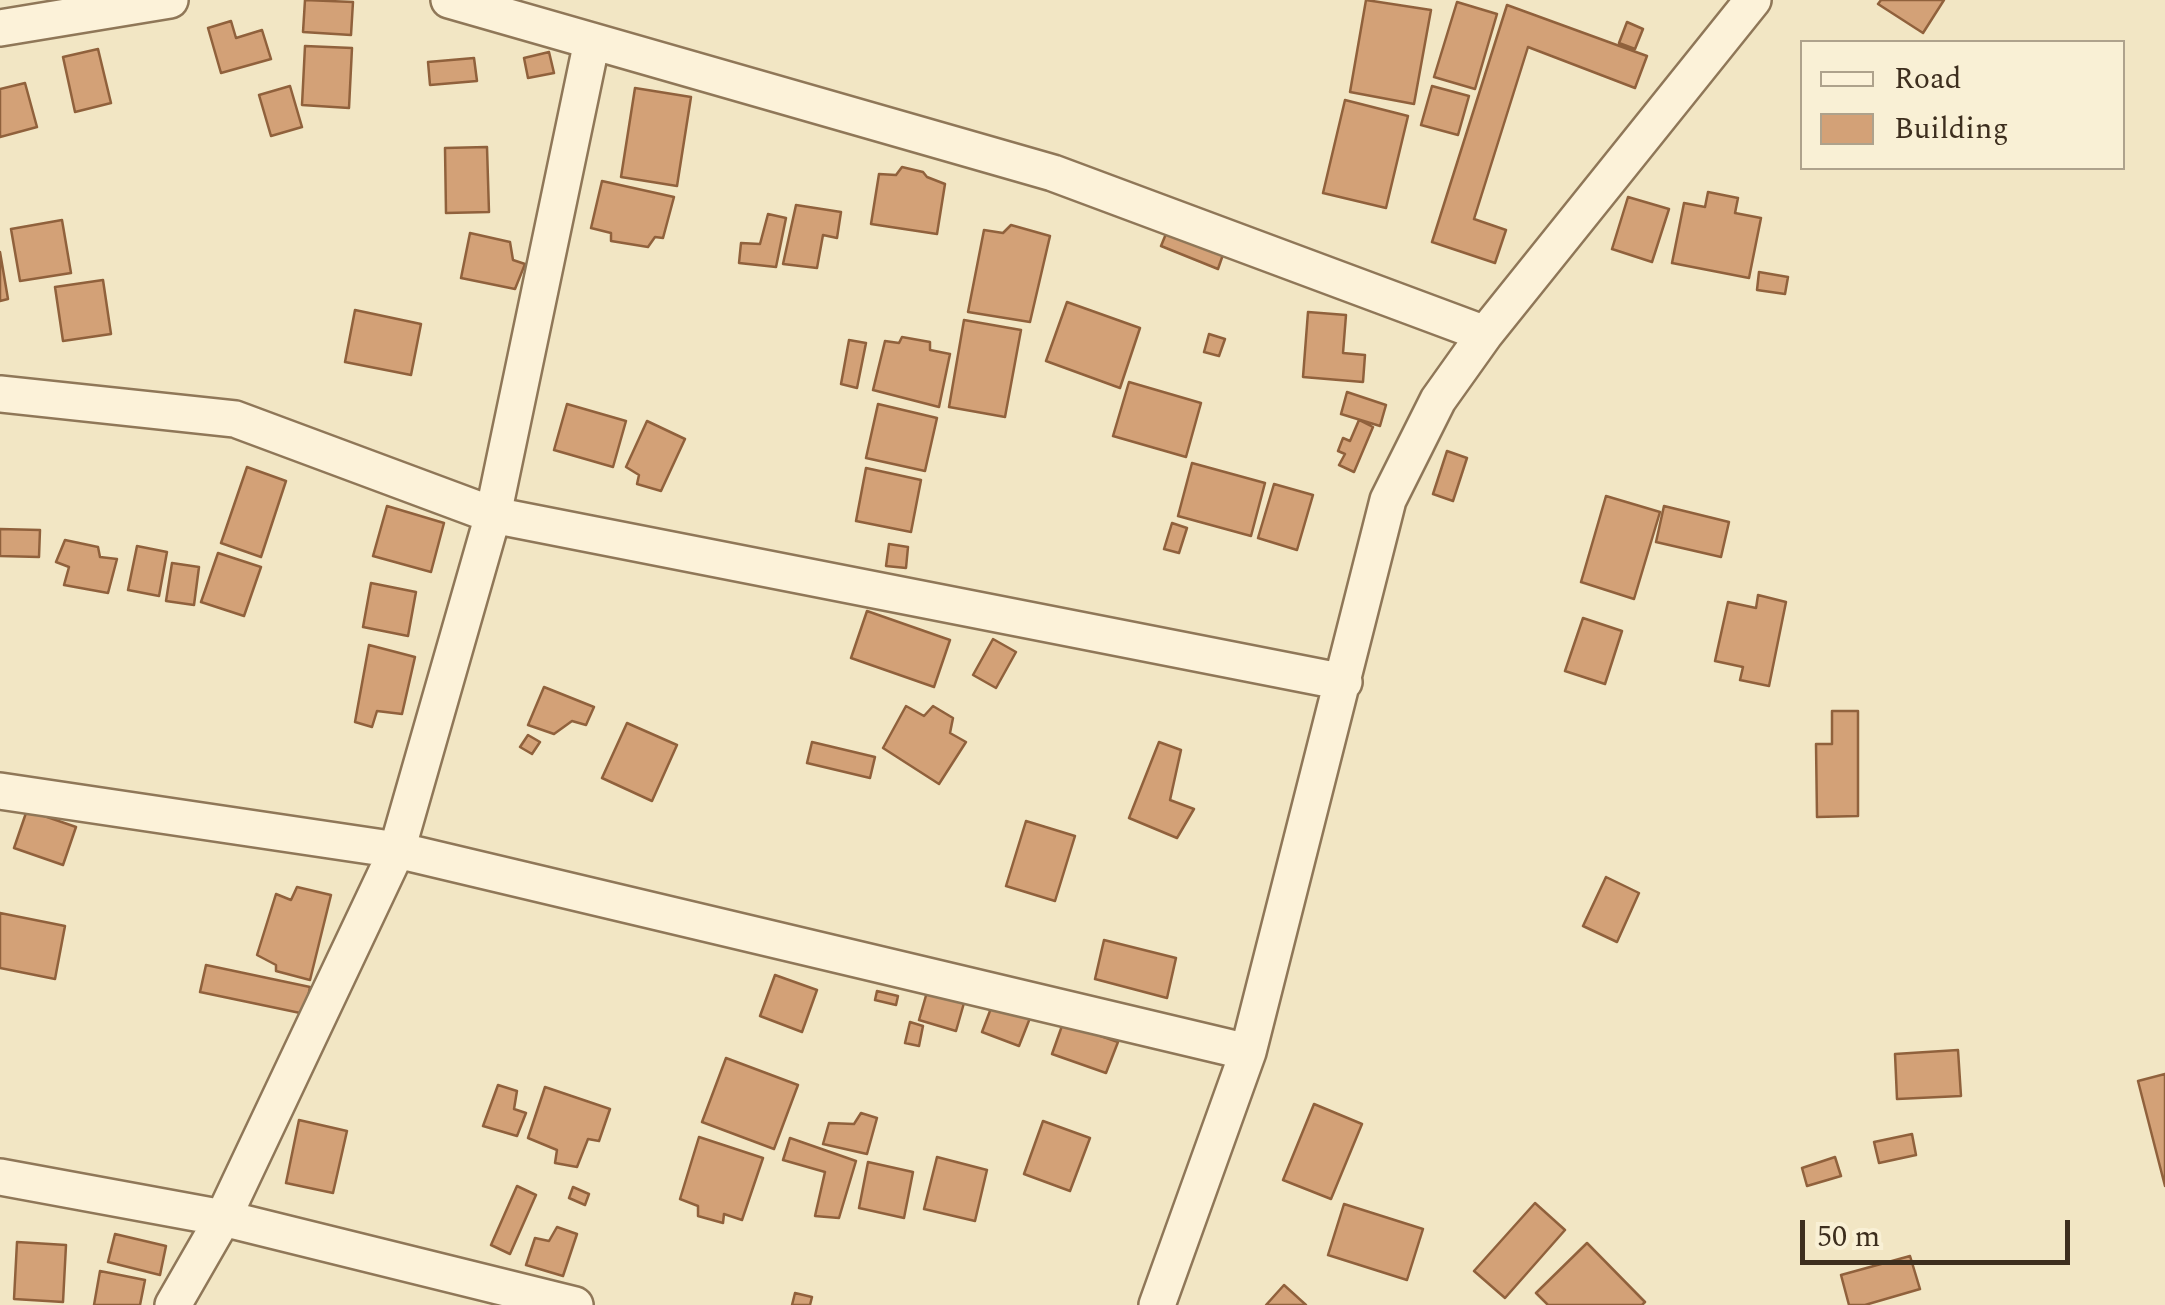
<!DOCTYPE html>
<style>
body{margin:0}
#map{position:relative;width:2165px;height:1305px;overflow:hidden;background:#f2e6c4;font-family:Spectral,serif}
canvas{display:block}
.legend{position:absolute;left:1800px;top:40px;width:325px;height:130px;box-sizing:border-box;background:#f9f0d5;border:2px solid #aea28c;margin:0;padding:12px 18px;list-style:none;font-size:30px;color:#3d2e1e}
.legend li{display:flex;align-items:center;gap:20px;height:50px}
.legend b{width:50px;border:2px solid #aea28c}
.scale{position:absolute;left:1800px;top:1220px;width:270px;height:45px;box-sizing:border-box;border:5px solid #3d2e1e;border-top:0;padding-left:12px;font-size:30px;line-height:35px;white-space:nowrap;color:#3d2e1e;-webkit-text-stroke:8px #f9f0d5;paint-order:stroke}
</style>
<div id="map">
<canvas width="2165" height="1305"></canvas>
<ul class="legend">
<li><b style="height:12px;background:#fcf2d9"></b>Road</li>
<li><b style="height:28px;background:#d3a177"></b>Building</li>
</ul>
<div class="scale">50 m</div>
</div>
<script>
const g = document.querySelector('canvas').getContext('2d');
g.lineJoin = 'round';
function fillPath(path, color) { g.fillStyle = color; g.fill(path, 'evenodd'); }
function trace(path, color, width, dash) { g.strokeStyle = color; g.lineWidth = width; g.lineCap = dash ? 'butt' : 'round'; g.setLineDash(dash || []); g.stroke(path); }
const building = new Path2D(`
 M305,0L353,2L351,35L303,32Z
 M1366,0L1431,10L1414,104L1350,92Z
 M1881,0H1944L1923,33L1878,4Z
 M1457,2L1497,14L1475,89L1434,77Z
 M1507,5L1647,56L1635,88L1528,47L1474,219L1506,230L1495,263L1432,242Z
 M231,21L236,38L262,30L271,59L221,73L208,28Z
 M1627,22L1643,29L1635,49L1619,43Z
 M305,46L352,48L349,108L302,105Z
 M98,49L111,103L75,112L63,57Z
 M549,52L554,73L528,78L524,58Z
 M474,58L477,81L430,85L428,62Z
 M25,83L37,127L0,137V89Z
 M290,86L302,127L271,136L259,95Z
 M1432,86L1469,96L1458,135L1421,125Z
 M635,88L691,97L677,186L621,177Z
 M1345,100L1408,116L1386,208L1323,193Z
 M487,147L489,212L446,213L445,148Z
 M902,167L923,172L927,177L945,184L937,234L871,224L879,174L896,175Z
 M602,181L674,197L663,238L655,237L648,247L611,241V233L591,228Z
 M1708,192L1738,198L1735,213L1761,218L1749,278L1672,263L1684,203L1705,207Z
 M1628,197L1669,209L1652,262L1612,249Z
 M796,205L841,212L837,238L823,235L817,268L783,264Z
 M768,214L786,218L776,267L739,263L741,243L760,244Z
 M62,220L71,273L20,281L11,229Z
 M1170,224L1226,246L1218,269L1161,246Z
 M1011,225L1050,236L1030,322L968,312L984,230L1003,233Z
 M470,233L510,242L513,260L525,264L515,289L461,278Z
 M0,252L8,299L0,301Z
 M1759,272L1788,277L1785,294L1757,290Z
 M103,280L111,334L63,341L55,287Z
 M1067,302L1140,328L1120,388L1046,361Z
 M355,310L421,324L411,375L345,362Z
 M1308,312L1346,315L1343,353L1365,355L1363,382L1303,377Z
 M964,320L1021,330L1005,417L949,407Z
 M1209,334L1225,339L1219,356L1204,352Z
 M902,337L930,342V350L950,354L939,407L873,390L885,341L899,343Z
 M849,340L866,343L857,388L841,384Z
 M1129,382L1201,403L1186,457L1113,436Z
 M1347,392L1386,405L1380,426L1341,414Z
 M567,404L626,421L613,467L554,450Z
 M878,404L937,418L925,471L866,458Z
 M1359,420L1373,427L1354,472L1339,465L1345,454L1338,451L1343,438L1350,441Z
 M647,421L685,439L661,491L637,484L639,475L626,467Z
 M1447,451L1467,458L1453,501L1433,494Z
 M1192,463L1265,483L1251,536L1178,516Z
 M247,467L286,481L261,557L221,543Z
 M866,468L921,480L911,532L856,521Z
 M1274,484L1313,495L1297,550L1258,538Z
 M1606,496L1660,512L1634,599L1581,582Z
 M387,506L444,523L431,572L373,556Z
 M1664,506L1729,522L1721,557L1656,542Z
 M1172,523L1187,528L1179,553L1164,549Z
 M0,529L40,530L39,557L0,556Z
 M65,540L98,547L100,557L117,559L108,593L64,585L69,567L56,562Z
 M889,544L908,547L906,568L886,566Z
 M137,546L167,552L159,596L128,590Z
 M218,553L261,567L244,616L201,602Z
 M172,563L199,567L194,605L166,601Z
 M371,583L416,592L408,636L363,627Z
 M1758,595L1786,602L1769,686L1740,680L1743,667L1715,661L1728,602L1756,608Z
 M867,611L950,640L934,687L851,658Z
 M1583,618L1622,631L1605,684L1565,671Z
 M993,639L1016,652L996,688L973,675Z
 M369,645L415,657L402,714L377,711L372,727L355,722Z
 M544,687L594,707L586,725L572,721L554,734L528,725Z
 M906,706L924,716L933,706L953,718L950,733L966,742L939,784L883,748Z
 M1832,711H1858V816L1817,817L1816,744H1832Z
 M627,723L677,745L652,801L602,778Z
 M528,735L540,742L532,754L520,747Z
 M812,742L875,757L870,778L807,763Z
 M1159,742L1181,750L1170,800L1194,809L1177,838L1129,818Z
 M27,810L76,827L63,865L14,848Z
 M1026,821L1075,836L1055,901L1006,886Z
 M1606,877L1639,893L1617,942L1583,926Z
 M297,887L331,895L310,980L276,971V965L257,955L276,894L291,900Z
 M0,913L65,926L55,979L0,968Z
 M1104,940L1176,958L1167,998L1095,979Z
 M206,965L310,987L305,1014L200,992Z
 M775,975L817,990L802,1032L760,1016Z
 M877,991L898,996L896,1005L875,1000Z
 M927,992L964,1003L956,1031L919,1020Z
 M993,1003L1030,1018L1019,1046L982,1032Z
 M910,1022L923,1026L919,1046L905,1043Z
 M1063,1023L1118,1042L1106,1073L1052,1054Z
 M1958,1050L1961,1096L1897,1099L1895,1054Z
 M726,1058L798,1085L774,1149L702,1122Z
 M2165,1074V1186L2138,1081Z
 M498,1085L517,1091L514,1109L526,1113L517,1136L483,1126Z
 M545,1087L610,1109L599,1141L588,1139L577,1167L555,1163L557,1150L528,1138Z
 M1314,1104L1362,1124L1331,1199L1283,1180Z
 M861,1113L877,1118L867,1154L823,1144L829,1123L854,1124Z
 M299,1120L347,1131L333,1193L286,1183Z
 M1043,1121L1090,1138L1070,1191L1024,1174Z
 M1912,1134L1916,1155L1879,1163L1874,1142Z
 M699,1137L763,1158L742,1220L724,1214L723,1223L698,1216V1206L680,1199Z
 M790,1138L856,1161L839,1218L815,1216L825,1172L783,1160Z
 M937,1157L987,1170L975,1221L924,1209Z
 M1835,1157L1841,1176L1807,1186L1802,1168Z
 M868,1162L913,1172L904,1218L859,1208Z
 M517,1186L536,1195L510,1254L491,1245Z
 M573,1187L589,1194L585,1205L569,1198Z
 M1535,1203L1565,1230L1505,1298L1474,1271Z
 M1344,1204L1423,1229L1407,1280L1328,1255Z
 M557,1227L577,1234L563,1276L526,1265L535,1238L549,1241Z
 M115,1234L166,1246L160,1275L108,1262Z
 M17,1242L66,1245L63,1302L14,1299Z
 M1587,1243L1645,1302L1642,1305H1548L1536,1293Z
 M1910,1256L1920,1289L1865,1305H1849L1841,1275Z
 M100,1271L145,1280L140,1305H94Z
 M1284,1285L1306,1305H1266Z
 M795,1293L812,1297L810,1305H792Z`);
fillPath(building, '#d3a177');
trace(building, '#90613c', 2.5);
const minor = new Path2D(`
 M449,0L1053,173L1485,334
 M0,28L170,0
 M0,394L235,419L493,515L1344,682
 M0,791L397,850L1248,1052
 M0,1177L223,1218L575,1305
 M173,1305L223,1218L397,850L493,515L592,41
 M1157,1305L1248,1052L1388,500L1438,400L1485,334L1753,0`);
trace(minor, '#8f7758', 40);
trace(minor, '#fcf2d9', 35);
</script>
